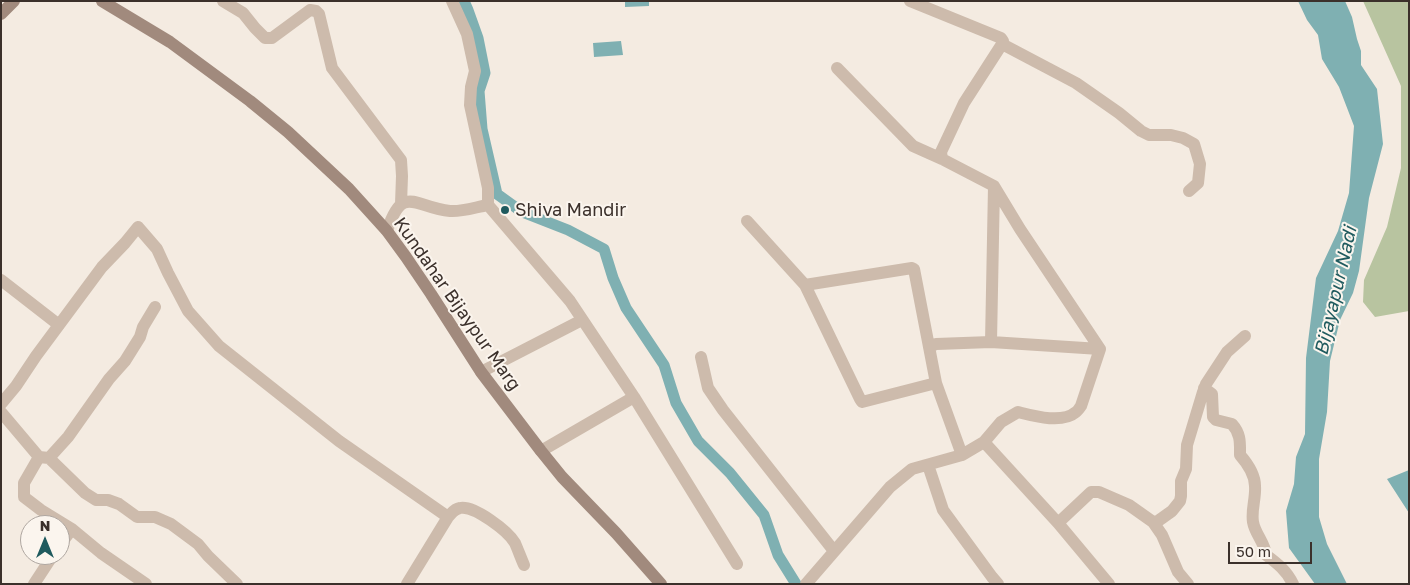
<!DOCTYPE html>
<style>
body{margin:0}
#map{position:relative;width:1410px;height:585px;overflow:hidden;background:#f4ebe1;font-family:"Golos Text",sans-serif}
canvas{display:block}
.frame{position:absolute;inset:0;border:2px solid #3b302b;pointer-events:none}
.north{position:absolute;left:20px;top:515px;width:50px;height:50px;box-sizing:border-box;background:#fbf5ee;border:1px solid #aea6a0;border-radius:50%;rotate:0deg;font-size:14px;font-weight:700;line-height:20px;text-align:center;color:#3b302b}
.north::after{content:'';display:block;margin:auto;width:18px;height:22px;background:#1f5a5e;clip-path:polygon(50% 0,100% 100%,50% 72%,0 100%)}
.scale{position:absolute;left:1228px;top:542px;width:84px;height:22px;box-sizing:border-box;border:2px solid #3b302b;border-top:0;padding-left:6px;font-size:15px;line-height:18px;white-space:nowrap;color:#3b302b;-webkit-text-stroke:4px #fbf5ee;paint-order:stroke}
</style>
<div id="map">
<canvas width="1410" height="585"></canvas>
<div class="frame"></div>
<div class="north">N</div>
<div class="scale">50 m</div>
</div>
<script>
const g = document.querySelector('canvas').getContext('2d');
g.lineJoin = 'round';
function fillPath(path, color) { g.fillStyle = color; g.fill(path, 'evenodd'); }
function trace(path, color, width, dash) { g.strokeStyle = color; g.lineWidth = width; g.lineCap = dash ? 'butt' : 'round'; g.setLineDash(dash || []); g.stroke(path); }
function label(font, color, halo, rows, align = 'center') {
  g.font = font + ' "Golos Text",sans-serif'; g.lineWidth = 4; g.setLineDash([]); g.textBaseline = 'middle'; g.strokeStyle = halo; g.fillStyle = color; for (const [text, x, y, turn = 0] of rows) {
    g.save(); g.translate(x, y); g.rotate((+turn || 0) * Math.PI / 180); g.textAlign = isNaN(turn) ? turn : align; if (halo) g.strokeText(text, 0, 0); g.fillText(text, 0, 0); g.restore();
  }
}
fillPath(new Path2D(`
 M1363,1H1409V311L1375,317L1363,302L1364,280L1387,227L1401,168V86Z`), '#b8c4a0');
fillPath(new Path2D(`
 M625,1H649V6L625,7Z
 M1298,1H1345L1352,17L1357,39L1361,51V65L1377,89L1383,144L1369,198L1359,271L1353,293L1340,320L1330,361L1327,412L1319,459V517L1327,544L1347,584H1315L1289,548L1286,511L1294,484L1296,457L1305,434L1306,358L1316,278L1338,231L1349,193L1354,126L1339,87L1322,59L1318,35L1307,20Z
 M621,41L623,55L594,57L593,43Z
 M1409,470V513L1387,479Z`), '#7fb0b2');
trace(new Path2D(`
 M464,1L468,10L478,38L485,73L479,91L482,129L497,194L522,212L568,230L604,249L613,278L626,308L664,365L676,403L698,441L730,473L764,515L778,555L796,584`), '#7fb0b2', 11);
trace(new Path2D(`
 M223,1L243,13L255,28L265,38H272L310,10L316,11L319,14L332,68L401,160L402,176L401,204
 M452,1L467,34L475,71L471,87L470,105L488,188V205L570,301L634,397L737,564
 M910,1L1001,38L1003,41L1002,44L964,103L941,152L942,159
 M1002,44L1076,83L1119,113L1141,131L1149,135H1171L1183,138L1194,144L1200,164L1198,183L1189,191
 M837,68L913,146L942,159L994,186L1020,229L1100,349
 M747,221L805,285L860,399L862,402L936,383
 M387,231C403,182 415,208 450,211C462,212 476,207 488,205
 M1,280L59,325
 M805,285L912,268L914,269L936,383L962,455
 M991,342L994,186
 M929,347L936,344L991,342L1100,349
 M701,357L708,388L723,410L834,551
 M481,372L582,320
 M1204,388L1212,394L1213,417L1216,420L1232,424C1241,434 1240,443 1240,455C1247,463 1255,475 1255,486C1256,498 1251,510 1253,522C1255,534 1265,543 1266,555C1277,563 1287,571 1293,584
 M1,404L16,386L36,356L102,267L125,243L138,227L157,249L168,273L188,311L219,346L339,441L448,517L407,584
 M1,412L39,457L49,458L85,493L96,500H108L119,504L137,517H155L171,524L198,544L208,556L237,584
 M984,442L1058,523L1109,584
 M541,451L634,397
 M39,457L24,483V497L41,510L72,529L101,553L146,584
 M49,458L68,437L109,379L125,361L140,337L143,327L155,307
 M928,465L943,510L992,577L998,584
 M448,517C452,513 454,509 460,508C474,505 508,531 515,543C518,550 521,558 524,565
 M1153,522L1158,521L1172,511L1180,501L1181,496V481L1186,469L1187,445L1203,392L1206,384L1227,352L1245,336
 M1058,523L1091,492H1099L1129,505L1153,522L1162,535L1178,572L1188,584
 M60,545L72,529
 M34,584L53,555
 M806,584L890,487L912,469L962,455L984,442L1001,422L1018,412C1034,416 1062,424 1076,412C1077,412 1081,406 1081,406L1100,349`), '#cdbbac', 12);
trace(new Path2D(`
 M102,1L170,42L250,101L288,132L349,189L387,231L406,257L431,294L481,372L541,451L562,477L616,533L661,584
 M1,14L14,1`), '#a18a7d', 12);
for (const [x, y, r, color] of [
 [505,210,5,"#1f5a5e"]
]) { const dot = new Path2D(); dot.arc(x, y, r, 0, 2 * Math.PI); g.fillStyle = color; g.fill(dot); trace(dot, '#fbf5ee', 2); }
label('18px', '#3b302b', '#fbf5ee', [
 ["Shiva Mandir",515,210]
], 'left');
label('18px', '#3b302b', '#fbf5ee', [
 ["Kundahar Bijaypur Marg",457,304,55]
]);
label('italic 19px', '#1f5a5e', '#fbf5ee', [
 ["Bijayapur Nadi",1336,291,-77]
]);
</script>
